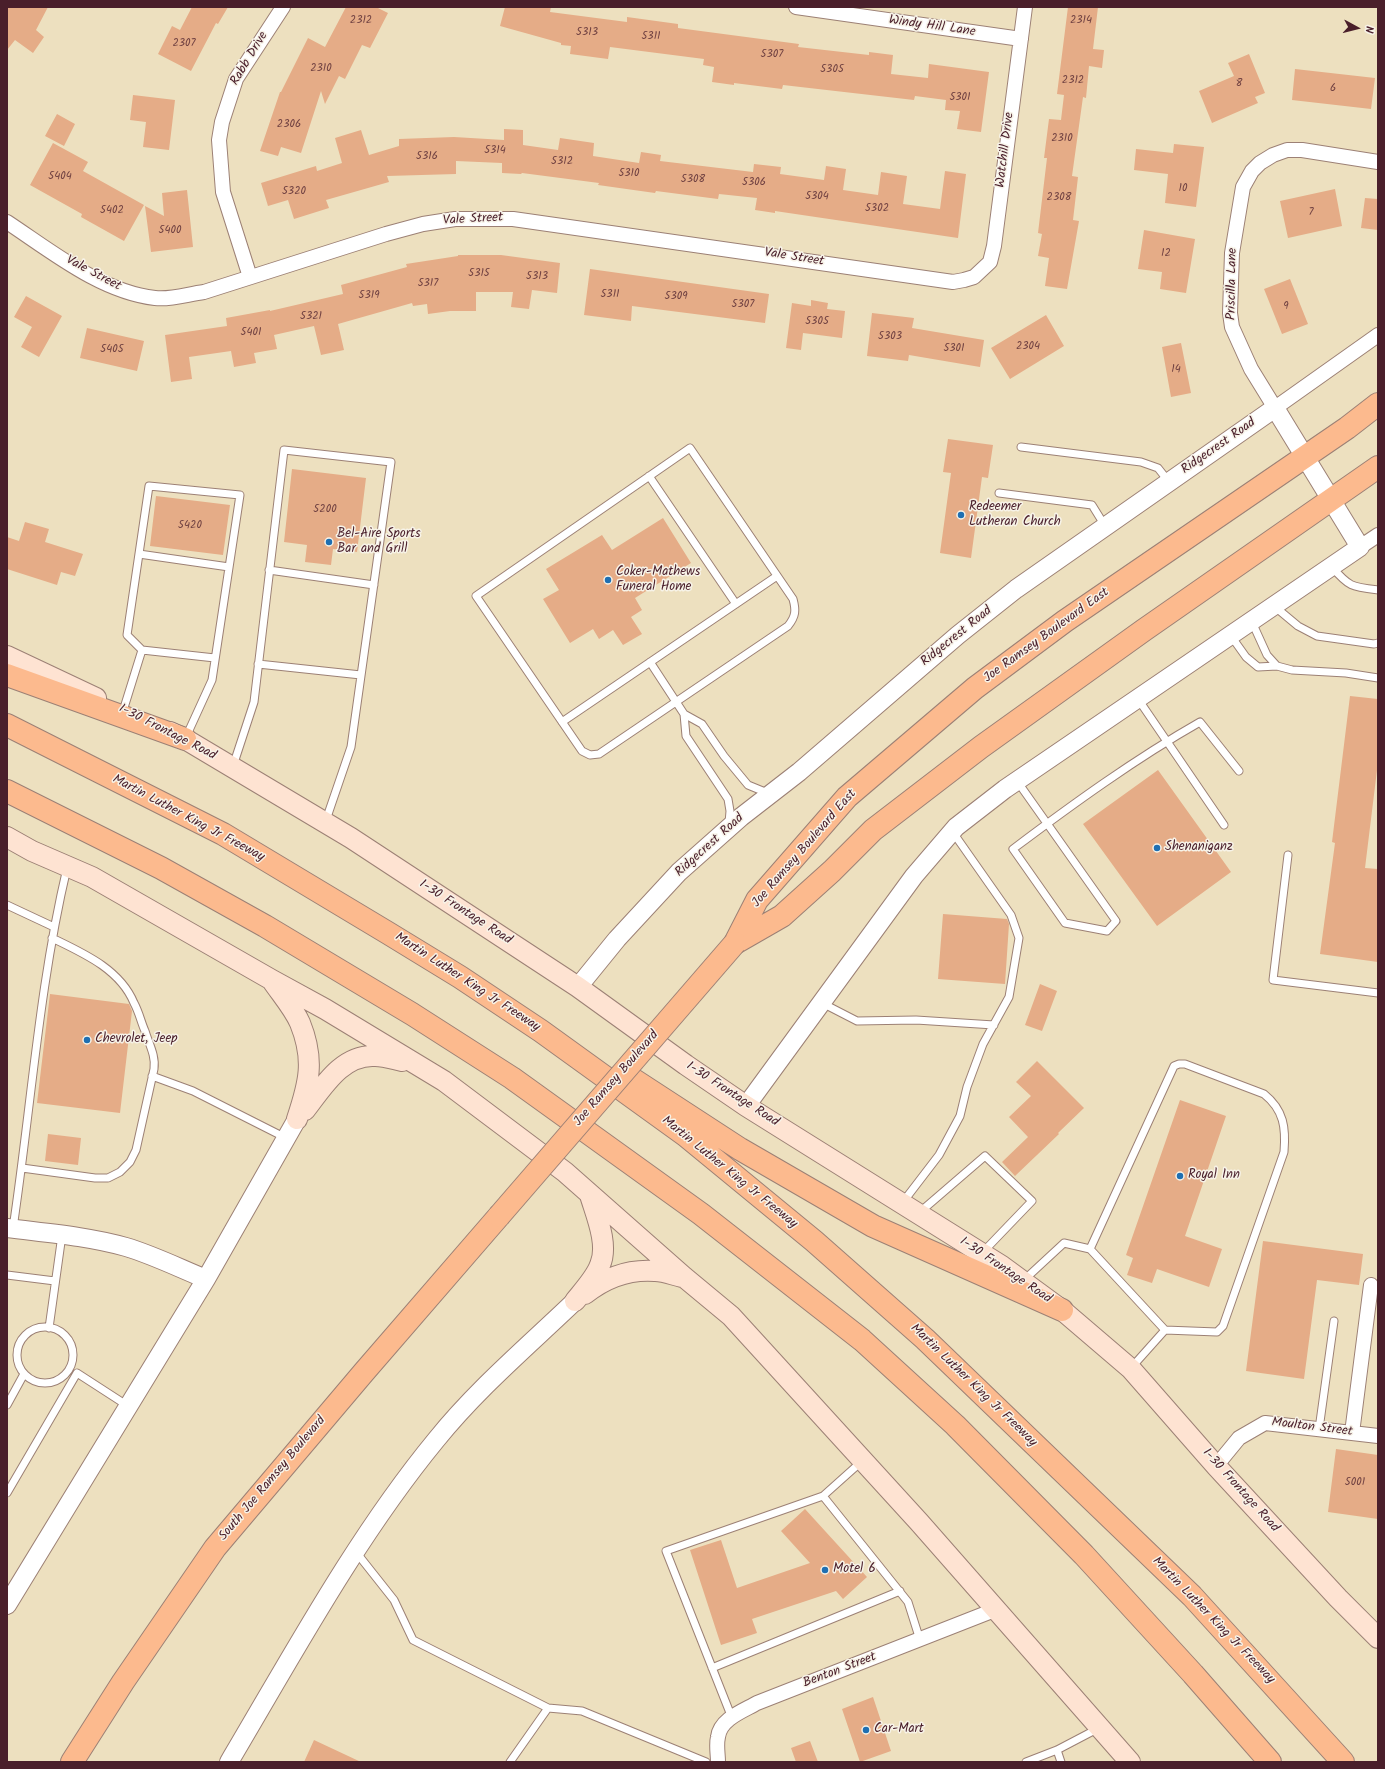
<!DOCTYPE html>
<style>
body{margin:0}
#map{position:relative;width:1385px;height:1769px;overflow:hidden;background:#ede0bf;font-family:Kalam,sans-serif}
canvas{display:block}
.frame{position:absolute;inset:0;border:8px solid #4a1f2b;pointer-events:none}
.north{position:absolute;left:1337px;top:8px;width:40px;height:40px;-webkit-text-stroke:3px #f7f3e8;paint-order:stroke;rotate:97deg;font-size:11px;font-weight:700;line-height:16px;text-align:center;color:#4a1f2b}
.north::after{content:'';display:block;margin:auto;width:14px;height:18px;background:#4a1f2b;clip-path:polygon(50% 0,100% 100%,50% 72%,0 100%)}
</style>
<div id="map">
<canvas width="1385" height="1769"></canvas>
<div class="frame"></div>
<div class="north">N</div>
</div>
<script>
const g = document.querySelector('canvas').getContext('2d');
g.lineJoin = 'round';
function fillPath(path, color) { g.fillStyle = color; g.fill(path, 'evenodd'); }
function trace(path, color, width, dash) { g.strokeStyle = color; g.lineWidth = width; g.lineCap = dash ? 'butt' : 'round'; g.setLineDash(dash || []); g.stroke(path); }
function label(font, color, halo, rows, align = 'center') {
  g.font = font + ' Kalam,sans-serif'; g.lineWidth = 3; g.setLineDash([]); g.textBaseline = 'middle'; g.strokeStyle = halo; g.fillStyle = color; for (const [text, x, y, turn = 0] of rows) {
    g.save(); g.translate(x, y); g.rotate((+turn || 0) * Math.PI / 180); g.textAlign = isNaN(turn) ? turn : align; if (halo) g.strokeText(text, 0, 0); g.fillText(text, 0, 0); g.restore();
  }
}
fillPath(new Path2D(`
 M7,7H48L36,30L44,37L33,53L15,40L7,50Z
 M192,7H228L218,24L216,23L191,71L158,54L172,26L180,30Z
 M346,7H376L388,13L370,48L362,45L345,79L339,76L325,104L321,91L301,153L281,147L278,156L260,151L280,92H281L308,38L325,47Z
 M505,7H551L550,12L627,22V17L678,24V28L799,44L798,47L869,55V52L893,55L891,74L928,78L929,64L989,72L981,132L957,129L960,111L945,110L946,100L915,96L914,100L783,85L782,89L734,83V85L712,82L714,67L703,65L704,59L610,47L608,59L570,54L571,46L561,45V43L500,26Z
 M1068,7H1098L1093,49L1104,50L1102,68L1089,66L1086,98L1083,97L1072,176L1078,177L1073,220L1079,221L1067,289L1045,286L1049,258L1038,256L1042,234L1038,233L1047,158H1044L1049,119L1061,120L1064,95L1057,94Z
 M1249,54L1265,93L1255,97L1258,103L1212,123L1199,91L1234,76L1228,63Z
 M1295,69L1375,78L1371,109L1292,100Z
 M133,95L175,100L169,150L143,147L146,122L130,120Z
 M57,114L75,124L64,146L45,136Z
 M504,129L523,130V145L558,150L560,138L594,143L593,156L639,163L641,152L661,155L660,161L753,172L754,164L781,167L780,174L824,180L826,166L846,169L843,190L878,195L881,172L907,176L903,204L940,209L945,171L966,174L958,238L775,211V213L755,210L757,198L719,194L718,199L656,191L655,193L598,185L599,183L522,173L521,174L502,173V163L456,161V174L387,176L389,182L326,200L329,208L294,219L288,200L268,206L261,183L316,166L317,171L342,163L335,138L361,130L369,155L399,146V139L454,137L504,140Z
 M53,143L88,162L83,171L144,205L124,241L81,217L82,214L30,185Z
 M1174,144L1204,147L1196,207L1165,203L1168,174L1134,170L1136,149L1173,153Z
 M1335,189L1342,226L1288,238L1280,201Z
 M187,190L193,247L151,252L145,206L164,216L162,193Z
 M1365,198L1378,199V230L1361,228Z
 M1144,230L1195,239L1186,293L1160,289L1162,272L1138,269Z
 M458,255H501L560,263L557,293L532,290L529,309L511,307L513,292H476V311H450L428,314L427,304L413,306L412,303L338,324L344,350L321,355L314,326L274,335L277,349L254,353L256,363L234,367L231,351L189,357L192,379L171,382L165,335L227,326L226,318L270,310V311L343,294L341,285L407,267L406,264L458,256Z
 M590,269L769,294L765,323L632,306L631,321L584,315Z
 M1290,279L1308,324L1282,334L1264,289Z
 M26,296L62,316L39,357L21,347L32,327L14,317Z
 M811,300L828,303L827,309L845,311L842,338L803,333L801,350L786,348L792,303L811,306Z
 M872,313L914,318L912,328L984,340L980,367L909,355L908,361L867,356Z
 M1046,315L1064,346L1010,379L991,348Z
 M87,328L144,341L137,371L80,358Z
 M1181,343L1191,393L1171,397L1162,347Z
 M948,439L993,445L988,478L982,477L971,558L940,553L951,473L943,472Z
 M292,469L366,478L357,552L333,549L331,565L305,562L307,545L284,542Z
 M156,496L230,505L223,555L150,546Z
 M663,518L691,563L635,598L642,610L631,617L642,634L623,645L613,630L599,639L593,629L570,643L543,599L559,590L546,569L602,535L612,550Z
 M25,522L49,529L45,542L83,554L75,576L61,572L57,585L7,569V537L19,541Z
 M1350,696L1378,699V762L1365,868L1378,869V962L1320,954L1335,843L1332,842Z
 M1158,770L1231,872L1157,926L1083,824Z
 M943,914L1007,919L1009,924L1005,984L938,979Z
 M1040,984L1057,991L1042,1031L1025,1025Z
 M50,994L129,1004L132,1011L120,1113L37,1103Z
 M1037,1061L1084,1108L1058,1133L1059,1134L1015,1176L1002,1162L1028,1137L1009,1117L1031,1096L1016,1082Z
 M1180,1100L1226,1116L1185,1236L1222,1249L1209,1287L1157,1269L1152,1283L1127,1275L1133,1258L1126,1255Z
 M48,1134L81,1138L78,1165L45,1161Z
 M1263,1241L1363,1254L1359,1285L1317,1280L1304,1379L1246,1371Z
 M1336,1449L1378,1455V1519L1328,1512Z
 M805,1509L867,1577L843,1599L836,1591L752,1619L757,1633L721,1645L690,1550L721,1540L737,1588L810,1563L781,1531Z
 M873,1697L891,1751L860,1762L842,1709Z
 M314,1740L361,1762H304Z
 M810,1741L818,1762H796L791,1748Z`), '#e5ac87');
const service = new Path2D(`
 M1021,447L1141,462L1158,468L1169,482
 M690,448L793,599C796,610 796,616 788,626L599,754L590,755L582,751L476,596Z
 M649,476L736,604
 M999,493L1092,505L1105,526
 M139,554L229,567
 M1332,567C1349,587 1352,587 1378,590
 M269,570L374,585
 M1274,606L1298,626L1317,636L1374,644L1378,643
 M1252,622L1267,655L1277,666
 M1231,636L1246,657L1258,667L1277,666L1292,670L1346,673L1378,678
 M142,650L215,658
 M650,662L684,714L702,724L724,756L748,785L770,794
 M258,664L361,675
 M1138,699L1224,825
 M123,711L142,650L127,635L149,486L240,495L212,680L186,737
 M684,714L686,736L728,799L730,811L729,823
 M562,722L777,576
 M233,766L254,702L284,450L391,462L351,747L326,820
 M1017,781L1116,921L1107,931L1065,923L1013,849C1073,804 1135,759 1200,722L1239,771
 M1288,855L1273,980L1378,993
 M7,905L54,927
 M822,1003L857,1021L916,1020L994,1025
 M152,1076L193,1091L286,1138
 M22,1168L95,1178H108L120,1172L130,1162L136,1150L154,1069C156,1056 149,1044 145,1031C141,1022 139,1012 134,1003C120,969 83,953 52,938
 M903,1202L939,1155L960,1116L967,1087L983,1044L1009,997L1019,938L1011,915L952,831
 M920,1212L985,1156L1032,1201L983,1252
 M13,1228C31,1108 39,986 67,868
 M1090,1249L1165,1330
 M7,1275L55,1281
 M1024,1280L1064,1243L1090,1249L1174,1066L1179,1064H1185L1264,1094C1284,1110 1286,1128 1284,1152L1223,1326L1217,1332L1165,1330L1131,1368
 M17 1355a28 28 0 1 1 56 0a28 28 0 1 1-56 0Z
 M49,1328L62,1235
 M7,1405L24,1374
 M1319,1429L1334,1321
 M7,1493L77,1373L128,1406
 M823,1496L908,1602L920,1640
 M356,1552L394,1600L413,1640L548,1708L582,1711L706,1762
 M712,1668L900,1591
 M732,1718L666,1551L823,1496L861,1462
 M1057,1750L1061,1762
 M510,1762L548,1708
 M1026,1762L1057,1750L1099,1728`);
const minor = new Path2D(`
 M796,7L1021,39
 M1378,162L1302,150H1287L1273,155L1260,163L1252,171L1243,187L1232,253L1230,313L1232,327L1251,369L1275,408L1378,335
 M7,222C51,251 101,292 155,298C171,300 188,294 204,292L386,234L423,224L455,219H513L953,282L964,280L974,277L990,262L994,246L1025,7
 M250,277L223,192L219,140L222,122L236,79L283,7
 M1360,547L1378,535
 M1352,1433L1371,1285
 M1216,1466L1239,1438L1265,1423L1378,1436
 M718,1762C718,1754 716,1745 718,1737C720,1719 743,1711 757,1703L997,1609`);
const tertiary = new Path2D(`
 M578,987L617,939L679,872L741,817L799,772L958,635L1016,589L1275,408L1360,547L1005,789L956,827L914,876L746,1106
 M7,1228C46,1233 87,1236 126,1247C153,1255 179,1268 206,1279
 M7,1605L206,1279L297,1119
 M229,1762C293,1654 357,1536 436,1440C477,1389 528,1346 575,1301`);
const secondary = new Path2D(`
 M7,656L96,698
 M170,732L185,739L351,838L578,987L686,1065L746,1106L1002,1266L1062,1310L1131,1369L1216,1466L1338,1598L1378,1638
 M7,837L32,851L92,877L272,980L325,1009L444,1081L565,1172L684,1277L731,1316L919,1522L1130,1762
 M273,982C282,995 294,1009 300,1023C315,1060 309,1083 297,1119
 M305,1110C323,1087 342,1054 375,1056C384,1056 393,1059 402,1061
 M585,1294C605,1278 628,1269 655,1271C664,1271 673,1275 682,1277
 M575,1301C583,1291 596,1277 600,1265C609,1245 596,1215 590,1195`);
const trunk = new Path2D(`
 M735,943L757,900L847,797L975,688L1065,621L1347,428L1378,404
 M735,943L782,916L832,871L873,830L981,747L1144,630L1378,467
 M72,1762L123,1682L215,1548L364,1372L499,1216`);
const motorway = new Path2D(`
 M7,675L185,739
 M7,725L223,834L388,933L460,977L541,1031L685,1135L814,1241L925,1339L1192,1596L1343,1762
 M7,791L161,868L265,926L412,1014L512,1078L701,1214L862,1340L955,1425L1084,1555L1193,1674L1270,1762
 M631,1078L740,1149L873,1226L1062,1310`);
trace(service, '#9c8075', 9);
trace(minor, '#9c8075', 16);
trace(tertiary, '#9c8075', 20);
trace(secondary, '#9c8075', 22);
trace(trunk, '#9c8075', 24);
trace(motorway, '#9c8075', 24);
trace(service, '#fff', 7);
trace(minor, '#fff', 14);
trace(tertiary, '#fff', 18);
trace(secondary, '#fee3d2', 20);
trace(trunk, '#fcba8e', 22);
trace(motorway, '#fcba8e', 22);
const trunkBridge = new Path2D(`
 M499,1216L735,943`);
trace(trunkBridge, '#9c8075', 24, []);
trace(trunkBridge, '#fcba8e', 22);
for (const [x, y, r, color] of [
 [961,515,4,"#1f6fb2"],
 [329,542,4,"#1f6fb2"],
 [608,580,4,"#1f6fb2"],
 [1157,848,4,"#1f6fb2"],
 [87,1040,4,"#1f6fb2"],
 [1180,1176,4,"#1f6fb2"],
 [825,1570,4,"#1f6fb2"],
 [866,1730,4,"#1f6fb2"]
]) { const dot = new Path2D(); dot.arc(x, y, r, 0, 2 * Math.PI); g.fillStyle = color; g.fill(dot); trace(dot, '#f7f3e8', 1.5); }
label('11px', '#714242', null, [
 ["2312",361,21],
 ["2314",1081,21],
 ["5313",587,33],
 ["5311",651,37],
 ["2307",184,44],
 ["5307",772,55],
 ["2310",321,69],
 ["5305",832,70],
 ["2312",1073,81],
 ["8",1239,84],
 ["6",1333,89],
 ["5301",960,98],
 ["2306",289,125],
 ["2310",1062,139],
 ["5314",495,151],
 ["5316",427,157],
 ["5312",562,162],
 ["5310",629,174],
 ["5404",60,177],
 ["5308",693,180],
 ["5306",754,183],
 ["10",1183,189],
 ["5320",294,192],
 ["5304",817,197],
 ["2308",1059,198],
 ["5302",877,209],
 ["5402",112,211],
 ["7",1311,213],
 ["5400",170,231],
 ["12",1166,254],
 ["5315",479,274],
 ["5313",537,277],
 ["5317",428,284],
 ["5311",610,295],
 ["5319",369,296],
 ["5309",676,297],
 ["5307",743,305],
 ["9",1286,307],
 ["5321",311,317],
 ["5305",817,322],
 ["5401",251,333],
 ["5303",890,337],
 ["2304",1028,347],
 ["5301",954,349],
 ["5405",112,350],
 ["14",1176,370],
 ["5200",325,510],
 ["5420",190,526],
 ["5001",1355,1483]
]);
label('13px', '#4a1f2b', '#f7f3e8', [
 ["Windy Hill Lane",932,27,8],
 ["Rabb Drive",250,59,-59],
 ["Watchill Drive",1006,150,-83],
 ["Vale Street",473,220,-3],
 ["Vale Street",794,258,9],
 ["Vale Street",93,274,28],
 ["Priscilla Lane",1233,284,-89],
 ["Ridgecrest Road",1219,447,-35],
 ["Joe Ramsey Boulevard East",1047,636,-36],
 ["Ridgecrest Road",957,637,-39],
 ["I-30 Frontage Road",167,733,27],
 ["Martin Luther King Jr Freeway",188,819,28],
 ["Ridgecrest Road",710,846,-42],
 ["Joe Ramsey Boulevard East",805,849,-49],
 ["I-30 Frontage Road",465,913,33],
 ["Martin Luther King Jr Freeway",467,983,33],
 ["Joe Ramsey Boulevard",617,1079,-49],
 ["I-30 Frontage Road",732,1095,33],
 ["Martin Luther King Jr Freeway",729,1173,39],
 ["I-30 Frontage Road",1005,1271,34],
 ["Martin Luther King Jr Freeway",973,1386,44],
 ["Moulton Street",1312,1428,7],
 ["South Joe Ramsey Boulevard",273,1479,-50],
 ["I-30 Frontage Road",1240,1491,48],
 ["Martin Luther King Jr Freeway",1213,1621,46],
 ["Benton Street",840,1671,-21]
]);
label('13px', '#4a1f2b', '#f7f3e8', [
 ["Redeemer",969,508],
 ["Lutheran Church",969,523],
 ["Bel-Aire Sports",337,535],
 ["Bar and Grill",337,550],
 ["Coker-Mathews",616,573],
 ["Funeral Home",616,588],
 ["Shenaniganz",1165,848],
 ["Chevrolet, Jeep",95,1040],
 ["Royal Inn",1188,1176],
 ["Motel 6",833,1570],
 ["Car-Mart",874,1730]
], 'left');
</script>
